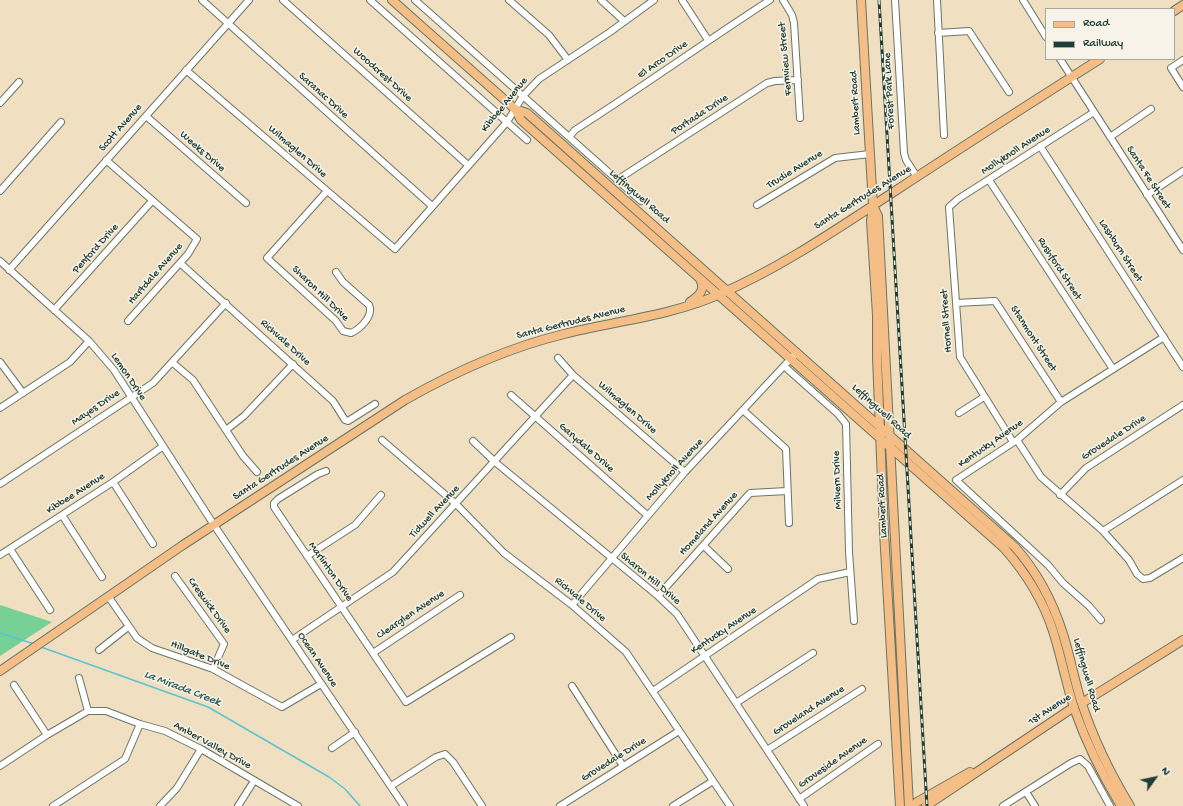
<!DOCTYPE html>
<style>
body{margin:0}
#map{position:relative;width:1183px;height:806px;overflow:hidden;background:#f1dfc1;font-family:"Gochi Hand",sans-serif}
canvas{display:block}
.legend{position:absolute;left:1045px;top:8px;width:130px;height:52px;box-sizing:border-box;background:#f7f3e8;border:1px solid #a1aaa0;margin:0;padding:5px 7px;list-style:none;font-size:12px;color:#1f3d34}
.legend li{display:flex;align-items:center;gap:8px;height:20px}
.legend b{width:20px;border:1px solid #a1aaa0}
.north{position:absolute;left:1135px;top:758px;width:40px;height:40px;-webkit-text-stroke:3px #f7f3e8;paint-order:stroke;rotate:57deg;font-size:11px;font-weight:700;line-height:16px;text-align:center;color:#1f3d34}
.north::after{content:'';display:block;margin:auto;width:14px;height:18px;background:#1f3d34;clip-path:polygon(50% 0,100% 100%,50% 72%,0 100%)}
</style>
<div id="map">
<canvas width="1183" height="806"></canvas>
<ul class="legend">
<li><b style="height:5px;background:#f6be87"></b>Road</li>
<li><b style="height:5px;background:#1f3d34"></b>Railway</li>
</ul>
<div class="north">N</div>
</div>
<script>
const g = document.querySelector('canvas').getContext('2d');
g.lineJoin = 'round';
function fillPath(path, color) { g.fillStyle = color; g.fill(path, 'evenodd'); }
function trace(path, color, width, dash) { g.strokeStyle = color; g.lineWidth = width; g.lineCap = dash ? 'butt' : 'round'; g.setLineDash(dash || []); g.stroke(path); }
function label(font, color, halo, rows, align = 'center') {
  g.font = font + ' "Gochi Hand",sans-serif'; g.lineWidth = 3; g.setLineDash([]); g.textBaseline = 'middle'; g.strokeStyle = halo; g.fillStyle = color; for (const [text, x, y, turn = 0] of rows) {
    g.save(); g.translate(x, y); g.rotate((+turn || 0) * Math.PI / 180); g.textAlign = isNaN(turn) ? turn : align; if (halo) g.strokeText(text, 0, 0); g.fillText(text, 0, 0); g.restore();
  }
}
fillPath(new Path2D(`
 M0,605L52,622L0,656Z`), '#77d095');
trace(new Path2D(`
 M0,633L34,644
 M41,647L208,707L329,777L345,789L360,806`), '#59c4d4', 1.5);
const minor = new Path2D(`
 M202,0L432,206
 M283,0L468,165
 M370,0L527,140
 M415,0L641,201
 M509,0L549,35L568,60
 M601,0L624,21
 M682,0L708,40
 M783,0L792,15L794,23L800,118
 M895,0L904,153L906,160L917,177
 M937,0L944,135
 M1023,0L1046,37
 M938,33L969,31L1009,92
 M1060,59L1183,250
 M1183,60L1171,68L1183,87
 M186,70L395,249L507,122L523,96L539,79L610,32L654,0
 M0,103L19,82
 M146,116L246,203
 M569,137L575,130C641,88 705,42 770,0
 M1110,137L1151,109
 M1040,146L1183,367
 M106,160L197,239L188,254L128,321
 M617,180L767,83L775,81L798,80
 M989,180L1113,369
 M0,191L61,122
 M327,191L267,258L336,321L343,331L351,333C360,329 374,316 369,305L343,282L336,272
 M1147,195L1183,171
 M757,205L835,158L870,154
 M0,261L89,341L114,370L214,525L404,806
 M180,263L333,401L345,420L348,421L375,404
 M9,270L249,0
 M956,303L995,301L1061,402
 M54,310L152,201
 M558,358L573,375L685,472
 M0,362L23,393
 M173,363L193,380L243,456L257,472
 M784,366L838,414L846,424L849,552L854,621
 M511,395L647,515
 M0,408L70,362L89,341
 M744,411L786,449L789,523
 M959,413L984,397
 M226,430L244,416L293,364
 M382,440L456,504L504,553L572,605L626,652L730,806
 M1017,440L1041,477L1103,531L1129,560L1137,574L1143,579L1150,578L1183,558
 M473,441L495,462L658,596L677,614L804,806
 M1013,442L960,357L949,207L958,199L1094,112
 M326,471L318,474L278,499L274,503V507L406,702L511,637
 M113,482L153,544
 M0,484L153,383L226,303
 M1060,495L1086,468L1183,405
 M62,515L102,577
 M1103,531L1183,480
 M704,546L728,569
 M10,549L50,610
 M0,555L113,482L162,447
 M307,556L355,525L381,495
 M175,576L224,644L213,669
 M108,596L137,638L152,648L213,669L282,707L321,684
 M658,596L750,493L787,491
 M572,605L685,472L797,352
 M1101,620L1089,606L1063,583L1048,565L956,480L1017,440L1061,402L1164,337
 M292,640L393,572L573,375
 M99,650L128,627
 M373,653L460,595
 M79,678L88,711
 M14,685L47,735
 M572,686L623,766
 M653,691L818,579L850,572
 M736,703L813,653
 M88,711H106L140,724L165,731L201,749L298,806
 M332,748L355,732
 M767,750L862,689
 M0,766L47,735L88,711
 M391,786L436,757L445,754L453,762L482,806
 M1026,792L1035,806
 M799,799L878,744
 M53,806L125,759L140,724
 M160,806L177,788L201,749
 M238,806L254,781
 M560,806L679,731
 M673,806L713,781
 M1003,806L1071,763L1080,759L1088,766L1110,806`);
const major = new Path2D(`
 M392,0L515,109L521,120L1004,548C1026,573 1043,600 1053,631C1061,656 1066,683 1074,708C1086,742 1102,775 1121,806
 M861,0L873,206L871,221L877,315V357L884,532L900,806
 M1174,11L1183,5
 M515,109L527,113L1015,547C1037,572 1053,602 1063,634C1070,656 1074,679 1081,701C1093,738 1110,773 1130,806
 M873,206L878,216L909,806
 M690,302C699,296 706,290 700,279
 M0,671L183,545L405,400C456,371 507,348 564,334C615,321 671,316 720,294C780,268 834,231 889,195C959,149 1029,104 1100,59
 M1082,703L1183,640
 M914,806L917,802L970,772
 M926,806L1074,707`);
trace(minor, '#687665', 8);
trace(major, '#687665', 10);
trace(minor, '#fff', 6);
trace(major, '#f6be87', 8);
const rail = new Path2D(`
 M879,0L927,806`);
trace(rail, '#1f3d34', 3);
trace(rail, '#f7f3e8', 1.5, [4.5]);
label('11px', '#1f3d34', '#f7f3e8', [
 ["Fernview Street",786,59,-95],
 ["El Arco Drive",663,60,-35],
 ["Woodcrest Drive",382,75,42],
 ["Forest Park Lane",890,91,-93],
 ["Saranac Drive",323,96,42],
 ["Lambert Road",856,103,-93],
 ["Kibbee Avenue",505,105,-51],
 ["Portada Drive",700,115,-33],
 ["Scott Avenue",121,128,-49],
 ["Mollyknoll Avenue",1016,151,-33],
 ["Weeks Drive",202,152,41],
 ["Wilmaglen Drive",297,152,41],
 ["Trudie Avenue",795,170,-32],
 ["Santa Fe Street",1148,178,57],
 ["Leffingwell Road",639,197,41],
 ["Santa Gertrudes Avenue",863,198,-32],
 ["Penford Drive",96,249,-48],
 ["Lashburn Street",1120,251,57],
 ["Rushford Street",1059,269,57],
 ["Hartdale Avenue",156,274,-49],
 ["Sharon Hill Drive",320,294,44],
 ["Hornell Street",947,321,-94],
 ["Santa Gertrudes Avenue",571,323,-14],
 ["Stanmont Street",1033,339,57],
 ["Richvale Drive",285,343,42],
 ["Lemon Drive",128,377,56],
 ["Mayes Drive",96,408,-34],
 ["Wilmaglen Drive",627,408,41],
 ["Leffingwell Road",881,412,42],
 ["Grovedale Drive",1114,438,-33],
 ["Kentucky Avenue",991,444,-35],
 ["Garydale Drive",586,448,41],
 ["Santa Gertrudes Avenue",281,468,-33],
 ["Mollyknoll Avenue",675,470,-48],
 ["Milvern Drive",838,480,-92],
 ["Kibbee Avenue",76,494,-33],
 ["Lambert Road",883,506,-93],
 ["Tidwell Avenue",435,512,-47],
 ["Homeland Avenue",709,524,-48],
 ["Marlinton Drive",330,572,55],
 ["Sharon Hill Drive",650,579,40],
 ["Richvale Drive",580,600,40],
 ["Creswick Drive",209,606,54],
 ["Clearglen Avenue",411,615,-34],
 ["Kentucky Avenue",724,631,-34],
 ["Hillgate Drive",200,656,22],
 ["Ocean Avenue",317,660,56],
 ["Leffingwell Road",1086,675,74],
 ["1st Avenue",1050,710,-33],
 ["Groveland Avenue",809,711,-33],
 ["Amber Valley Drive",212,746,29],
 ["Grovedale Drive",614,760,-32],
 ["Groveside Avenue",833,763,-35]
]);
label('italic 12px', '#2e5f5c', '#f7f3e8', [
 ["La Mirada Creek",182,689,21]
]);
</script>
